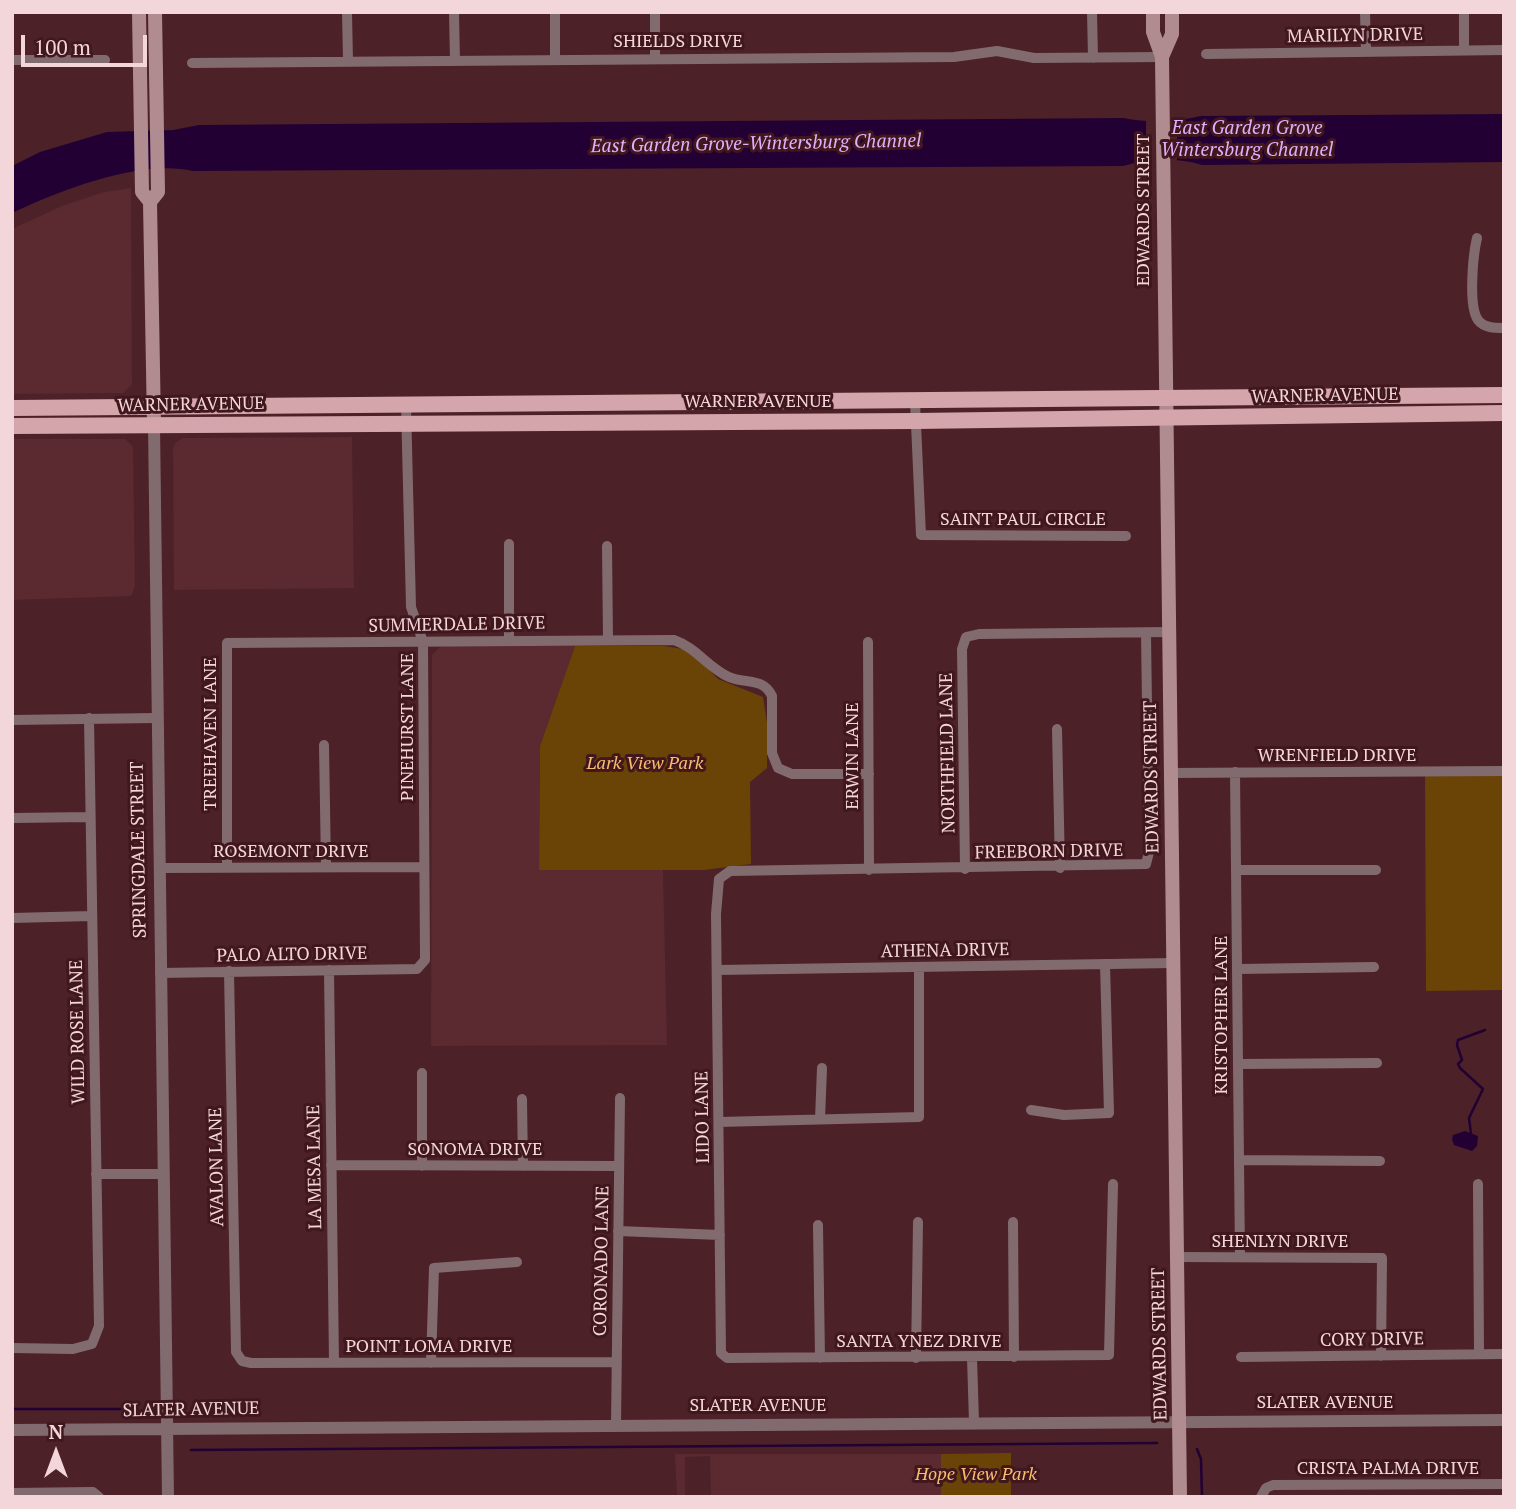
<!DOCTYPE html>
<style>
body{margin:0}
#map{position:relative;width:1516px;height:1509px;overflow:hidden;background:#4c2128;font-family:"PT Serif",serif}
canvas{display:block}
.frame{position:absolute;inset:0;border:14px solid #f3d6d9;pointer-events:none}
.north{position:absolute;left:21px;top:1418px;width:70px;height:70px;-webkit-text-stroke:5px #41171e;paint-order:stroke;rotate:0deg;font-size:19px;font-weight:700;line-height:28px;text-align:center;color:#f3d6d9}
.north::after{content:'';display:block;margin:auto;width:24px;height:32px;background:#f3d6d9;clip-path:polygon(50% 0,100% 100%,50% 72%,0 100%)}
.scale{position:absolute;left:21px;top:35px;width:126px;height:32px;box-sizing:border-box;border:4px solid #f3d6d9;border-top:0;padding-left:9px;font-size:21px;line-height:24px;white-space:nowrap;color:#f3d6d9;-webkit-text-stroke:5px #41171e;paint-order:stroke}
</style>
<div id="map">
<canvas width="1516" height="1509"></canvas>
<div class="frame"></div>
<div class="north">N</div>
<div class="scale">100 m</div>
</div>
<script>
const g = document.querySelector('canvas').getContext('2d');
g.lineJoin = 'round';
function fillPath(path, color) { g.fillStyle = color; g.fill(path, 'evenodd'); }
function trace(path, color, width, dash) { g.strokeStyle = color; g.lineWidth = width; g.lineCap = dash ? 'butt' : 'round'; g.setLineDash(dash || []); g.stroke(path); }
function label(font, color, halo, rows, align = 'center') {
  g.font = font + ' "PT Serif",serif'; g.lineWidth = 6; g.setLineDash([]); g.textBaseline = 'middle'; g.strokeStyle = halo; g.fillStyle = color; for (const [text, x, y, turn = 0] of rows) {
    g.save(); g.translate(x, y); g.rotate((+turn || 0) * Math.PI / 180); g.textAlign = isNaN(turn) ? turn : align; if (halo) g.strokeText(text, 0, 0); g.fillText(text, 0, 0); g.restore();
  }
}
fillPath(new Path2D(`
 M131,188L132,384L123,393L12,394V229L62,206L104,192Z
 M352,437L354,588L174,590L173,448L176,442L183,438Z
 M12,439H125L133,447L135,587L131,596L12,600Z
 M441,646H575L540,746L539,870H663L667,1045L431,1046L432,655Z
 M675,1454H941V1497H711L710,1456L685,1457V1497H677Z`), '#5b2930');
fillPath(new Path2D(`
 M575,646H664L683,649L698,659L718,679L763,697L767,723V768L750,782L751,864L704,870H539L540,746Z
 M1425,771H1504V990L1426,991Z
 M1011,1453V1497H941V1454Z`), '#6a4307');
fillPath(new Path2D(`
 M1504,114V162L1202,165C1175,157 1150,159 1123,166L193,171C140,159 61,190 12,213V166L40,152L107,132L173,130L199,125L1123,118C1150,123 1174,122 1201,116Z
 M1465,1131L1478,1136L1477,1146L1472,1151L1454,1145L1452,1139L1453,1135Z`), '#230034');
fillPath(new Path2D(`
 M1177,117V163L1146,164V119Z`), '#4c2128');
trace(new Path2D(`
 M1471,1134L1469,1118L1483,1089L1460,1068L1458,1064L1462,1060L1457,1045L1458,1040L1485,1030
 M12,1409H127
 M1197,1449L1201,1459L1202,1497
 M191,1450L1157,1443`), '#230034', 2.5);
trace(new Path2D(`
 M347,12L348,61
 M454,12L455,61
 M555,12V59
 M655,12V58
 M1092,12L1093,58
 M1365,12L1366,51
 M1464,12V50
 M1206,54L1504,50
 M12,60H105
 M192,63L954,57L997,51L1034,58L1162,57
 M1477,238C1473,255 1468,306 1478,320C1484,328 1495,328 1504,328
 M915,402L921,535L1126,536
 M607,546L608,639
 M509,640V544
 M868,642L869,870
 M12,720L156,718
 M1057,729L1060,868
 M324,745L326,867
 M1235,772L1240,1257
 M1170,773L1504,771
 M12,818L90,817
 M227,867V643L674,640C697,648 707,667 729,677C745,684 763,677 772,696V753L778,768L792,774H869
 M159,868L424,867
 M965,869L962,649L966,637L979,634L1169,632
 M1237,870H1376
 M12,918L91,916
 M1238,969L1374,967
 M329,970L334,1363
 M717,970L1174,963
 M229,971L236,1352L242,1361L251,1363L616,1362
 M160,973L417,969L425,960L423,642L411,607L406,406
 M1239,1064L1377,1063
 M422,1073V1166
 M522,1099L523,1166
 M1031,1110L1064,1115L1109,1113L1105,964
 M820,1119L822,1068
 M719,1122L919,1117V967
 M1239,1160L1380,1161
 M331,1165L619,1166
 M96,1174H163
 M1113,1184L1109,1355L727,1358L721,1353L716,914L719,879L730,871L1146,864L1149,852L1146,633
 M1478,1184L1479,1354
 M1013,1222L1014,1357
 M818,1225L820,1358
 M618,1231L720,1235
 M1177,1257L1382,1258L1381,1356
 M12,1348L73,1349L92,1344L99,1326L89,718
 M1241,1357L1504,1354
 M916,1358L918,1222
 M972,1358L974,1422
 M431,1363L434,1268L517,1262
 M616,1424L620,1098
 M12,1493L93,1492L99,1497
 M1261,1497L1266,1488L1273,1485L1504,1484`), '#826b6e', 10);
trace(new Path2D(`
 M154,425L168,1497
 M12,1430L1504,1420`), '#826b6e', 12);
trace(new Path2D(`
 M139,12L142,192L150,202
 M1153,12V32L1162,57L1180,1497
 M1162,57L1172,34V12
 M154,425L150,202L158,192L155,12`), '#b08c90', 14);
trace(new Path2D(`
 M12,408L1504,395
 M12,426L916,421L1504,413`), '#d4a5aa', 16);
label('18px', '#f3d6d9', '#41171e', [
 ["MARILYN DRIVE",1355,36,-1],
 ["SHIELDS DRIVE",678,42],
 ["EDWARDS STREET",1144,210,-90],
 ["WARNER AVENUE",1325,396,-1],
 ["WARNER AVENUE",758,402],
 ["WARNER AVENUE",191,405,-1],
 ["SAINT PAUL CIRCLE",1023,520],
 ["SUMMERDALE DRIVE",457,625,-1],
 ["PINEHURST LANE",408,727,-90],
 ["TREEHAVEN LANE",211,734,-90],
 ["NORTHFIELD LANE",948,753,-91],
 ["ERWIN LANE",853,756,-90],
 ["WRENFIELD DRIVE",1337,756],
 ["EDWARDS STREET",1152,777,-91],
 ["SPRINGDALE STREET",139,850,-91],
 ["ROSEMONT DRIVE",291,852],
 ["FREEBORN DRIVE",1049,852,-1],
 ["ATHENA DRIVE",945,951,-1],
 ["PALO ALTO DRIVE",292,955,-1],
 ["KRISTOPHER LANE",1222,1015,-90],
 ["WILD ROSE LANE",78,1032,-91],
 ["LIDO LANE",703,1117,-91],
 ["SONOMA DRIVE",475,1150],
 ["AVALON LANE",217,1167,-91],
 ["LA MESA LANE",315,1167,-91],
 ["SHENLYN DRIVE",1280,1242],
 ["CORONADO LANE",602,1261,-89],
 ["CORY DRIVE",1372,1340,-1],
 ["SANTA YNEZ DRIVE",919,1342],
 ["EDWARDS STREET",1160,1344,-91],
 ["POINT LOMA DRIVE",429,1347],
 ["SLATER AVENUE",1325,1403],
 ["SLATER AVENUE",758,1406],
 ["SLATER AVENUE",191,1410,-1],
 ["CRISTA PALMA DRIVE",1388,1469]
]);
label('italic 18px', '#fabc6f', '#41171e', [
 ["Lark View Park",645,764],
 ["Hope View Park",976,1475]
]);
label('italic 19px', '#dfb0fe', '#41171e', [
 ["East Garden Grove",1247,129],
 ["Wintersburg Channel",1247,151],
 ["East Garden Grove-Wintersburg Channel",756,144,-1]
]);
</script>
